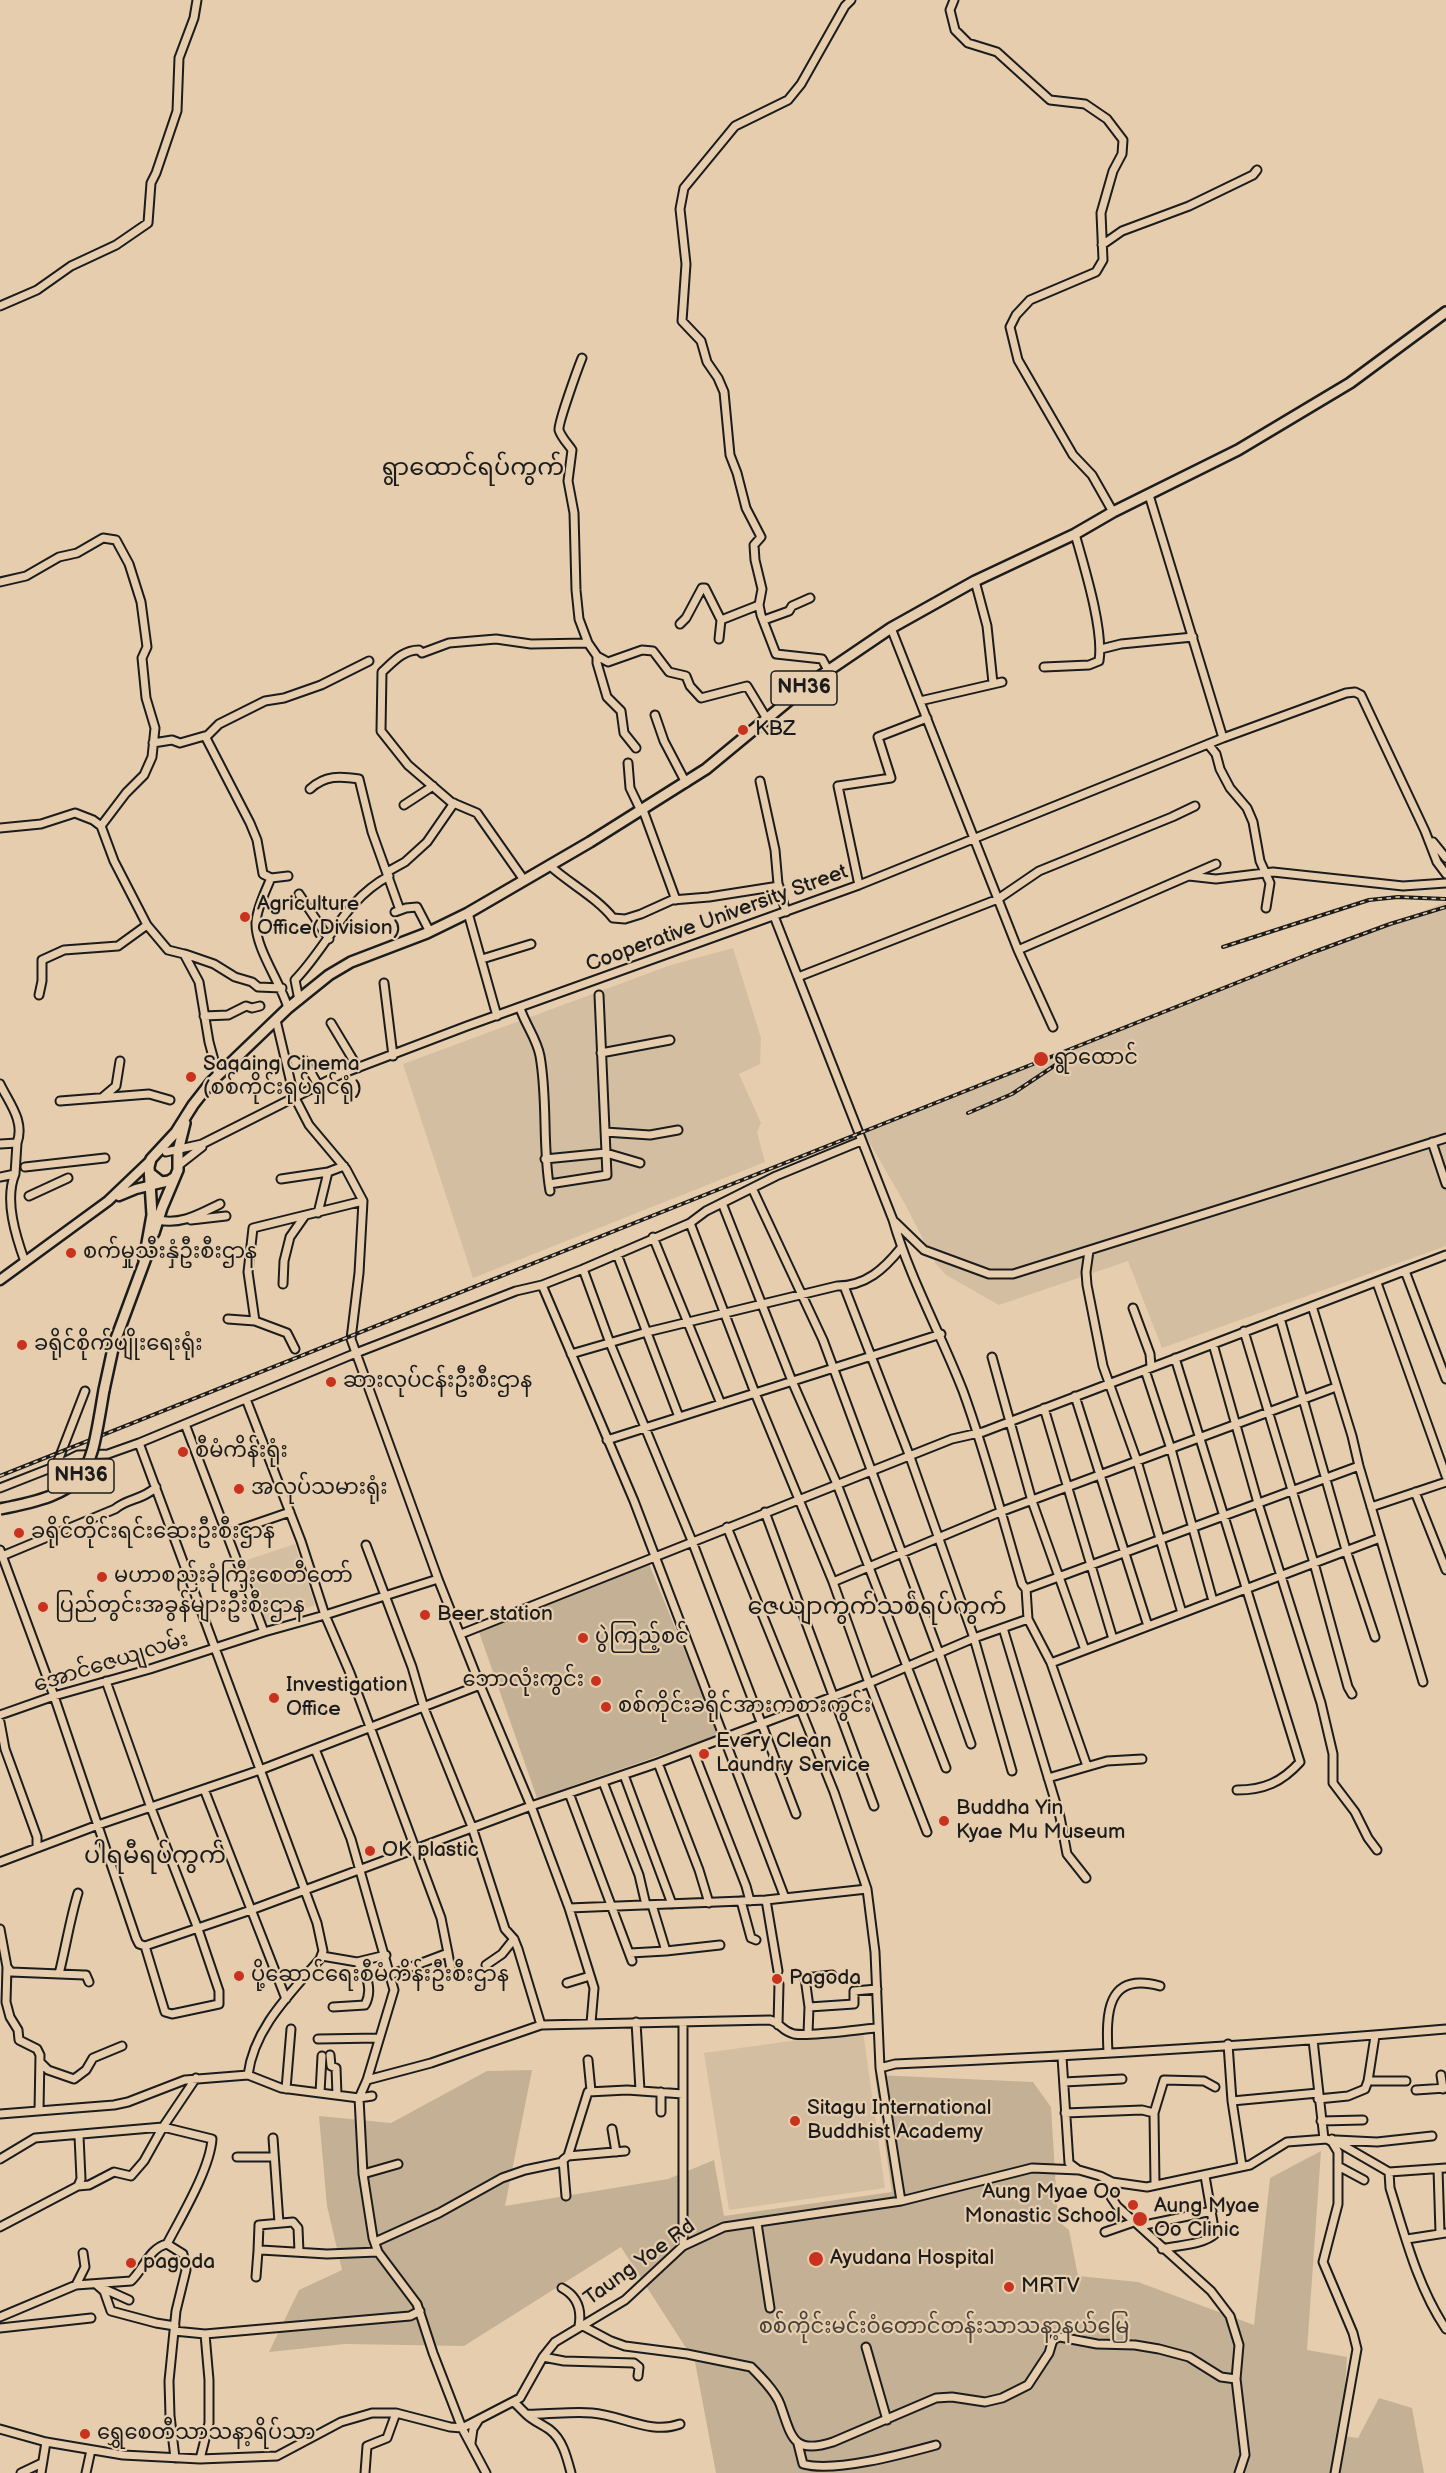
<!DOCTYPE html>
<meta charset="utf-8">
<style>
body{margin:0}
canvas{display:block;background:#e5cdad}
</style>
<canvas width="1446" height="2473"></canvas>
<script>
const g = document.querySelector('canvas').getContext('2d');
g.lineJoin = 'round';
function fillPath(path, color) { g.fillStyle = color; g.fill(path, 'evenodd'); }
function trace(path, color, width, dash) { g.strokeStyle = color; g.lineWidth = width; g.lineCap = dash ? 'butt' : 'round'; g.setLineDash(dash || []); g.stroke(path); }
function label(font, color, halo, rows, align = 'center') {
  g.font = font + ' "Balsamiq Sans","Noto Sans Myanmar",sans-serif'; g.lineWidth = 4.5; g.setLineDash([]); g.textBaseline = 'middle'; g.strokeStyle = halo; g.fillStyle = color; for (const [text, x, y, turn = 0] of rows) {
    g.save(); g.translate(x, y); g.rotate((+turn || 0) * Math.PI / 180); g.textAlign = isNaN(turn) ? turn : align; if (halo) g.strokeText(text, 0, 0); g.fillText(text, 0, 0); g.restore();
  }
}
fillPath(new Path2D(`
 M1446,902V1246L1162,1348L1128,1261L999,1305L946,1275L936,1264L905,1204L864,1133Z
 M733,948L761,1038L760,1064L739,1074L761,1123L757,1132L765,1162L473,1278L403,1064L671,965Z
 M295,1544L315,1605L264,1623L244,1561Z
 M863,2031L885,2188L729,2210L704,2053Z`), '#d4bea1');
fillPath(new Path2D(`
 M649,1564L719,1735L537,1798L479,1632Z
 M532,2070L505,2206L668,2179L714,2160L724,2216L892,2192L875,2075L1033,2082L1051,2107L1058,2221L1069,2230L1078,2276L1138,2282L1254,2325L1270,2178L1321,2151L1307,2350L1347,2357L1342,2436L1358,2438L1379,2398L1412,2408L1424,2473H716L695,2362L621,2247L464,2346L345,2344L269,2352L299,2290L342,2270L327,2206L319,2116L391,2123L487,2071Z`), '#c4b195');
const minor = new Path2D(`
 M954,0L950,10L955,30L968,43L997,52L1050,100L1085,104L1107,119L1123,140L1122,154L1113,171L1101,213L1103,260L1096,272L1030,300L1016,315L1010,327L1018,360L1073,455L1092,475L1113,512
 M1102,245L1122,231L1189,206L1253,175L1257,170
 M0,306L37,290L71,266L116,245L148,223L151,183L156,173L177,111L179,58L194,18L197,0
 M582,358C578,368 558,423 559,430C561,437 568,444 572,450L568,481L574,513L576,590L579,619L588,643
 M1149,495L1223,738
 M975,581L987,626L993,683
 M0,582L26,576L59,557L77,553L103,538L116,540L129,564L141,602L147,647L142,658L146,698L155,728L152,757L144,775L126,793L101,826
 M764,620L789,611L792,606L810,598
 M680,624L686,618L702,588H705L721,620
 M891,628L1018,950L1053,1027
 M719,639L721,620L759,605
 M1101,649L1121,644L1193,637
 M597,656V663L607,697L621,711L624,733L636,748
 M1044,667L1089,665L1099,661C1104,630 1084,566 1075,534
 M828,670L822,659L776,654L761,615L759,605L762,589L755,560L754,545L761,537L746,508L737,473L730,455L724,392L718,378L707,362L701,341L682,321L686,264L680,209L684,188L735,126L788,100L801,84L845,6L851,0
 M920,701L1002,682
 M655,715L664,741L686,783
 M205,736L250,823L257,840L263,874L271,878
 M153,743L172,740L180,743L208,735L219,724L265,701L284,698L321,685L369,661
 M1208,744L1216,754L1220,769L1230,788L1247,808L1253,822L1260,861L1270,883L1266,908
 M628,763L630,788L641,811
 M760,781L775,850L778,884L786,912
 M310,789C325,775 340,776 359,779L372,832L400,910
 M404,805L433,786
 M643,810L676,900
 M0,828L41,824L75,813L93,820L101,826L114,861L147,925L168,950L184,954L199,982L209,1042L218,1075
 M1433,842L1446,858
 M549,865C570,884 596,897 613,918L625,919L641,914L672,900L709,897L779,886
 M387,872L405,862L427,842L454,803
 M288,876L271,878C266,890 256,910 256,923C255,948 281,983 288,1008
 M1189,876L1216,879L1273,872L1403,886L1446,883
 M524,880L477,813L451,802L408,765L381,731L382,672C394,661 403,650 419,650L422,653L449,643L496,639L531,644L588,643L597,656L608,662L642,650L653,651L669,672L686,676L690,686L701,698L747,686L767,719
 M859,885L838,786L891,778L878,737L927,718
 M299,894L329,939
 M395,912L406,908L417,907L430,932
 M468,913L497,1016
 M774,916L893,1220C910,1279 941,1334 963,1391C986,1454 1003,1520 1022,1584L1026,1589L1028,1619L1051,1663L1087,1766
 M1018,950L1216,864
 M185,954L214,964L235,977L252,982L258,987L282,988
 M482,959L531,944
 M798,977L998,899L1039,871L1172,817L1195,806
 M384,983L393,1056
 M39,995L42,981V960L64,950L118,946L147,925
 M299,1000L295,980C329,945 344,900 389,876
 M520,1008C525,1024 537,1039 540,1056C548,1101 542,1146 550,1191
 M204,1016L228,1015L246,1006L252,1008L260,1006
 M276,1020L294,1096L309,1125L346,1169L363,1201L359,1273L351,1339L438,1579L480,1685L531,1806L569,1908L594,1988L591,2023
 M331,1023L358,1068
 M601,1053L670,1040
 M304,1060L318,1085
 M0,1084C9,1103 25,1121 17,1143L0,1144
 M103,1097L116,1086L120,1061
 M60,1101L149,1094L170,1100
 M605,1132L650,1135L678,1130
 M1432,1142L1446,1184
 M166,1152L202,1144L341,1074L467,1026L859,885L1223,738L1346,693L1355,692L1361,695L1425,831L1437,862L1446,874
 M545,1159L606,1153L640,1163
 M179,1165L202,1147
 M25,1167L105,1158
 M15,1174C4,1200 16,1237 25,1262
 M0,1177L15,1174L17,1143
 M281,1179L328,1172L344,1166
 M549,1184L607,1175L599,995
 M752,1188L823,1340L939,1653L971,1744
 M29,1196L68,1178
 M722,1203L792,1381L837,1484L946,1768
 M318,1213L328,1172
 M158,1220C182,1225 199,1214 220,1204
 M191,1220L226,1216
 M895,1222L924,1250L989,1274H1013L1446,1138
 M690,1223L755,1393L833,1582L869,1683L927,1832
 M653,1237L721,1404
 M1089,1251L1086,1272L1087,1285L1103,1366L1137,1461L1182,1613
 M617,1254L679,1417
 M583,1269L610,1343L692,1541L796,1814
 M1405,1271L1446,1379
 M1377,1283L1446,1476
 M283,1284L284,1261L290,1237L304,1217
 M542,1285L634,1501L785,1898
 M844,1286L910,1457L974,1638L1012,1771
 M1312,1306L1352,1436L1359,1466L1423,1682
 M1133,1308L1150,1354L1151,1367
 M1280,1318L1346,1550L1375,1637
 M228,1319L255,1321L287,1333L295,1349
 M255,1321L248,1272L253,1228L363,1201
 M1244,1331L1314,1563L1348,1687L1352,1694
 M1213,1344L1258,1503L1321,1703L1333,1754V1783L1355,1812L1368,1838L1377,1850
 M571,1354L647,1332L837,1286C866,1286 884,1269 901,1248
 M992,1357L1032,1501L1085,1650
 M1175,1358L1300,1762C1282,1782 1264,1790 1237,1790
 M1145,1370L1171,1449L1213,1601
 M1075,1396L1148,1626
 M246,1399L301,1541L325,1615L350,1673L441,1918L448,1953L390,1975
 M1044,1408L1113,1639
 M185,1424L264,1632
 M607,1440L941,1334
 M56,1466L78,1455L108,1454L139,1443L356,1353L516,1291L542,1285L583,1269L690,1223L706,1211L776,1176L861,1141
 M0,1488L56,1466L85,1391
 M1415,1492L1446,1570
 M1371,1507L1446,1482
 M765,1512L874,1806
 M727,1527L834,1792L867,1889L875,1952L880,2068L901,2201
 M226,1534L290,1512
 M366,1545L412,1667L424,1708L472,1827L505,1929L514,1939L518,1949L541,2025
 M0,1550L54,1696L136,1938L139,1944L145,1946L251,1910L531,1806L658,1763L869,1683L974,1638L1028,1619
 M2,1556L115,1509C128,1498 143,1500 156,1487
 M833,1582L1000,1512L1336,1387
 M1026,1589L1359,1466
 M1003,1628L1060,1817L1067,1854L1086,1878
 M461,1634L952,1439L983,1432L1446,1255
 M1051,1663L1380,1538
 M106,1681L151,1808L198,1929L219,1991V2004L172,2014L165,2012L145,1946
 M0,1715L54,1696L150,1669L264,1632L325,1615L438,1579
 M0,1722L5,1749L37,1837V1848
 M315,1749L351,1839L394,1990L367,2080L359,2098L363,2174L373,2238L378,2252L417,2304L433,2353L462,2428L486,2473
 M693,1750L746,1886L750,1901
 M658,1763L699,1870L709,1903
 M624,1775L672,1904
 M1048,1778L1107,1761L1142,1759
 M603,1782L639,1875L646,1905
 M204,1789L286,1999
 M569,1793L632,1961
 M0,1862L98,1825L260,1770L480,1685
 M766,1900L778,1971
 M741,1901L751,1938L756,1940
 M652,1905L666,1951L720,1945
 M569,1908L766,1900L867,1889
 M0,1929L7,1967L6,2002L10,2017L18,2030L19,2040L37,2049L40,2055L39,2111
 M448,1953L451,1970
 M630,1953L666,1951
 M322,1956L357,1962C367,1974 373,1990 365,2005L333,2007
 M357,1962L386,1955
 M486,1965L502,1954L514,1939
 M7,1967L11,1972L84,1975H86L89,1982
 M59,1974C66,1946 70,1919 78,1893
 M567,1983L590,1976
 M809,2007L805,1978L832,1975
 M636,2022L640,2090
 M683,2022V2246
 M778,2025L779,1984
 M808,2034L809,2007L854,2004V1991L877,1989
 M318,2039L379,2038
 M1313,2040L1324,2139
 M1228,2044L1232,2101L1242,2166
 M1108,2053C1106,2014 1106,1971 1160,1986
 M330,2055L331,2066L336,2068L337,2095
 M1062,2057L1069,2163L1077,2169
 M588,2060L591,2091
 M41,2063L48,2070L74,2079L86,2070L93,2058L122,2046
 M880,2068L895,2064C1079,2056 1263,2045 1446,2029
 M248,2075L281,2088L359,2098L372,2096
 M1441,2075L1443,2089
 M367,2080L431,2063L541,2025L770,2020C781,2023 781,2031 794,2034C811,2037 858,2029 878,2028
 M1368,2081H1406
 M1064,2082L1122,2079
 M286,2089L291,2029
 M1416,2090L1446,2088
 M320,2093L322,2056
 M1318,2099L1348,2096L1365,2089L1368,2081L1375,2036
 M1232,2101L1318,2093
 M661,2112V2092
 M1065,2113L1142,2110L1154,2113
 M0,2114L114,2105L128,2102L185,2080L248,2075C254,2028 290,1994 320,1959L323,1951L317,1923L139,1443
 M1321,2121L1363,2120
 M612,2129L616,2152
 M273,2138L279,2223
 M1332,2139L1389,2172L1446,2168
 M1336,2140L1377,2142L1432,2136
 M568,2156L625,2151
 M237,2157H274
 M0,2159L35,2138L163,2127L196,2078
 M1338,2166L1364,2180
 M1438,2169L1440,2233
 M1389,2172L1390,2188C1405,2236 1418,2288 1446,2329
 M363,2174L398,2164
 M1112,2182L1111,2197L1117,2206L1211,2291L1230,2316L1239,2345L1236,2379L1245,2455L1239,2473
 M1155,2184L1154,2113L1164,2080L1204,2081L1215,2087
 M566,2196L563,2160L568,2156L588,2092L627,2090L683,2094
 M757,2223L770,2308
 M1140,2226L1212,2211
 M0,2227L78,2186L81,2179L79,2136
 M1105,2232L1134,2222
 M1407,2239L1446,2233
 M375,2242L439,2213L502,2178L525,2170L563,2162
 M167,2244L183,2254L186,2270L176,2311L169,2381L170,2416L175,2458
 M1162,2249C1178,2245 1203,2245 1215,2234L1205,2176
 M258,2251L259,2225L293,2222L298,2228L299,2252
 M256,2277L258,2251L261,2250L327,2254L378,2252
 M96,2284L104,2291L111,2311L156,2323L175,2326
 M76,2285L85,2267L83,2253
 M100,2287L129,2300
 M562,2288C577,2296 582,2309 579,2326
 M0,2317L76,2285L131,2281C144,2269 149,2248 167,2244C181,2217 210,2169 212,2139L163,2127L144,2161L131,2176L114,2172L89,2185L78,2186
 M581,2325L611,2341L625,2346L687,2354L751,2367C761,2377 775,2391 780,2404C792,2437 792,2455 833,2442L936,2398L952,2397L985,2402L1002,2398L1028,2385L1049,2353L1052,2343L1054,2339L1060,2337L1097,2344L1135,2345L1159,2349L1189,2357L1221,2377L1236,2379
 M0,2328L91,2318
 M174,2331L205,2334L209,2380V2423L200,2459
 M205,2334L410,2316L420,2311
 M866,2347L887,2420
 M543,2357L564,2361L634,2363L639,2367L638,2376
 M514,2402L526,2414C548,2415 570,2411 592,2413C621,2415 651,2435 680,2424
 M526,2414C533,2421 542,2424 550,2430C563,2440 567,2458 571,2473
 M0,2429L46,2442L123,2455L200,2459L277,2456L341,2422L372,2413H396L450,2427L462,2428L520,2398L543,2357L555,2342L625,2300L683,2246L724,2227L901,2201L1032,2168L1079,2170L1100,2176L1112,2182L1147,2187L1250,2165L1287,2142L1327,2139L1332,2142L1338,2152V2204L1323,2262L1353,2333L1357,2349L1335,2473
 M471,2443L473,2429L478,2421
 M798,2444L803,2464C834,2473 903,2454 936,2445
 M21,2473L42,2463
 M41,2473L46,2442
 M86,2473L91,2450
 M365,2473L367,2446L387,2438L396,2413`);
const major = new Path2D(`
 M119,1196L136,1189L165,1182
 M0,1280L108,1201L151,1160`);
const highway = new Path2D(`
 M151,1174L161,1182L169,1181L175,1177
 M154,1233L162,1208L178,1170V1151L185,1123
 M144,1260L152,1215L149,1167L151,1159L176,1132L193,1105L211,1082L288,1008L329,975L351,962L427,933L468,913L590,842L706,769L810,683L891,628L975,581L1075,534L1113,512L1238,450L1350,383L1446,312
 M104,1390L114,1344L147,1255`);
trace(minor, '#1c1c1c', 11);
trace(major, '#1c1c1c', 13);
trace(highway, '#1c1c1c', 14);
trace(minor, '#e5cdad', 7);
trace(major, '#e5cdad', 8);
trace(highway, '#e5cdad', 9);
const rail = new Path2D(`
 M1223,947L1369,900L1398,897L1446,899
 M968,1113L1012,1094L1057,1064
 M0,1476L1314,952L1390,924L1446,907`);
trace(rail, '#1c1c1c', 4);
trace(rail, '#e5cdad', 1.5, [4.5]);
const highwayBridge = new Path2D(`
 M0,1509C92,1491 89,1477 104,1390`);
trace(highwayBridge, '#1c1c1c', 14, []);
trace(highwayBridge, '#e5cdad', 9);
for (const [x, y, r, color] of [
 [743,730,6,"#c8321e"],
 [245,917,6,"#c8321e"],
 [1041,1059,8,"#c8321e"],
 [191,1077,6,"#c8321e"],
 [71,1253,6,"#c8321e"],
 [22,1345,6,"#c8321e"],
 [331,1382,6,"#c8321e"],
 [183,1452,6,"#c8321e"],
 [239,1489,6,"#c8321e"],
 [19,1533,6,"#c8321e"],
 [102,1577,6,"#c8321e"],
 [43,1607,6,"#c8321e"],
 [425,1615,6,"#c8321e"],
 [583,1638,6,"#c8321e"],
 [596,1681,6,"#c8321e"],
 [274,1698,6,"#c8321e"],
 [606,1707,6,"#c8321e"],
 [704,1754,6,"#c8321e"],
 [944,1821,6,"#c8321e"],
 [370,1851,6,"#c8321e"],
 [239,1976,6,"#c8321e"],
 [777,1979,6,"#c8321e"],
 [795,2121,6,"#c8321e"],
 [1133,2205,6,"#c8321e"],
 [1140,2219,8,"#c8321e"],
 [816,2259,8,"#c8321e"],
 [131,2263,6,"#c8321e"],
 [1009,2287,6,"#c8321e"],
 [85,2434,6,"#c8321e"]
]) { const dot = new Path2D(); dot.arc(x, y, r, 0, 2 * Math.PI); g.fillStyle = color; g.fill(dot); trace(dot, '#e5cdad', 2); }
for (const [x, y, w] of [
 [804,688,66],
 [81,1476,66]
]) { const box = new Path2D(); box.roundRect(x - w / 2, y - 17, w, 34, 4.5); g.fillStyle = '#e5cdad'; g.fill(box); trace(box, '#1c1c1c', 1.5); }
label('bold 20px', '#1c1c1c', null, [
 ["NH36",804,688],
 ["NH36",81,1476]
]);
label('21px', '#1c1c1c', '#e5cdad', [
 ["KBZ",755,730],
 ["Agriculture",257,905],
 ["Office(Division)",257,929],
 ["ရွာထောင်",1054,1059],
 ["Sagaing Cinema",203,1065],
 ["(စစ်ကိုင်းရုပ်ရှင်ရုံ)",203,1089],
 ["စက်မှုသီးနှံဦးစီးဌာန",83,1253],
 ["ခရိုင်စိုက်ပျိုးရေးရုံး",34,1345],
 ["ဆားလုပ်ငန်းဦးစီးဌာန",343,1382],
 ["စီမံကိန်းရုံး‌",195,1452],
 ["အလုပ်သမားရုံး",251,1489],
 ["ခရိုင်တိုင်းရင်းဆေးဦးစီးဌာန",31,1533],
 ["မဟာစည်းခုံကြီးစေတီတော်",114,1577],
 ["ပြည်တွင်းအခွန်များဦးစီးဌာန",55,1607],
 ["Beer station",437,1615],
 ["ပွဲကြည့်စင်",595,1638],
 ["ဘောလုံးကွင်း",584,1681,"right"],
 ["Investigation",286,1686],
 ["Office",286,1710],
 ["စစ်ကိုင်းခရိုင်အားကစားကွင်း",618,1707],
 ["Every Clean",716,1742],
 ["Laundry Service",716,1766],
 ["Buddha Yin",956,1809],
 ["Kyae Mu Museum",956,1833],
 ["OK plastic",382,1851],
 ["ပို့ဆောင်ရေးစီမံကိန်းဦးစီးဌာန",251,1976],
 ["Pagoda",789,1979],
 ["Sitagu International",807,2109],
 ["Buddhist Academy",807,2133],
 ["Aung Myae Oo",1121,2193,"right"],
 ["Monastic School",1121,2217,"right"],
 ["Aung Myae",1154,2207],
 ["Oo Clinic",1154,2231],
 ["Ayudana Hospital",830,2259],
 ["pagoda",143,2263],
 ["MRTV",1021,2287],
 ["ရွှေစေတီသာသနာ့ရိပ်သာ",97,2434]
], 'left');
label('21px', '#1c1c1c', '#e5cdad', [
 ["Cooperative University Street",717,919,-20],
 ["အောင်ဇေယျလမ်း",111,1663,-17],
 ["Taung Yoe Rd",640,2263,-36]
]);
label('21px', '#46413a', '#e5cdad', [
 ["စစ်ကိုင်းမင်းဝံတောင်တန်းသာသနာ့နယ်မြေ",944,2328]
]);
label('24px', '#1c1c1c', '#e5cdad', [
 ["ရွာထောင်ရပ်ကွက်",473,469],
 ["ဇေယျာကွက်သစ်ရပ်ကွက်",877,1608],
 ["ပါရမီရပ်ကွက်",155,1857]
]);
</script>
